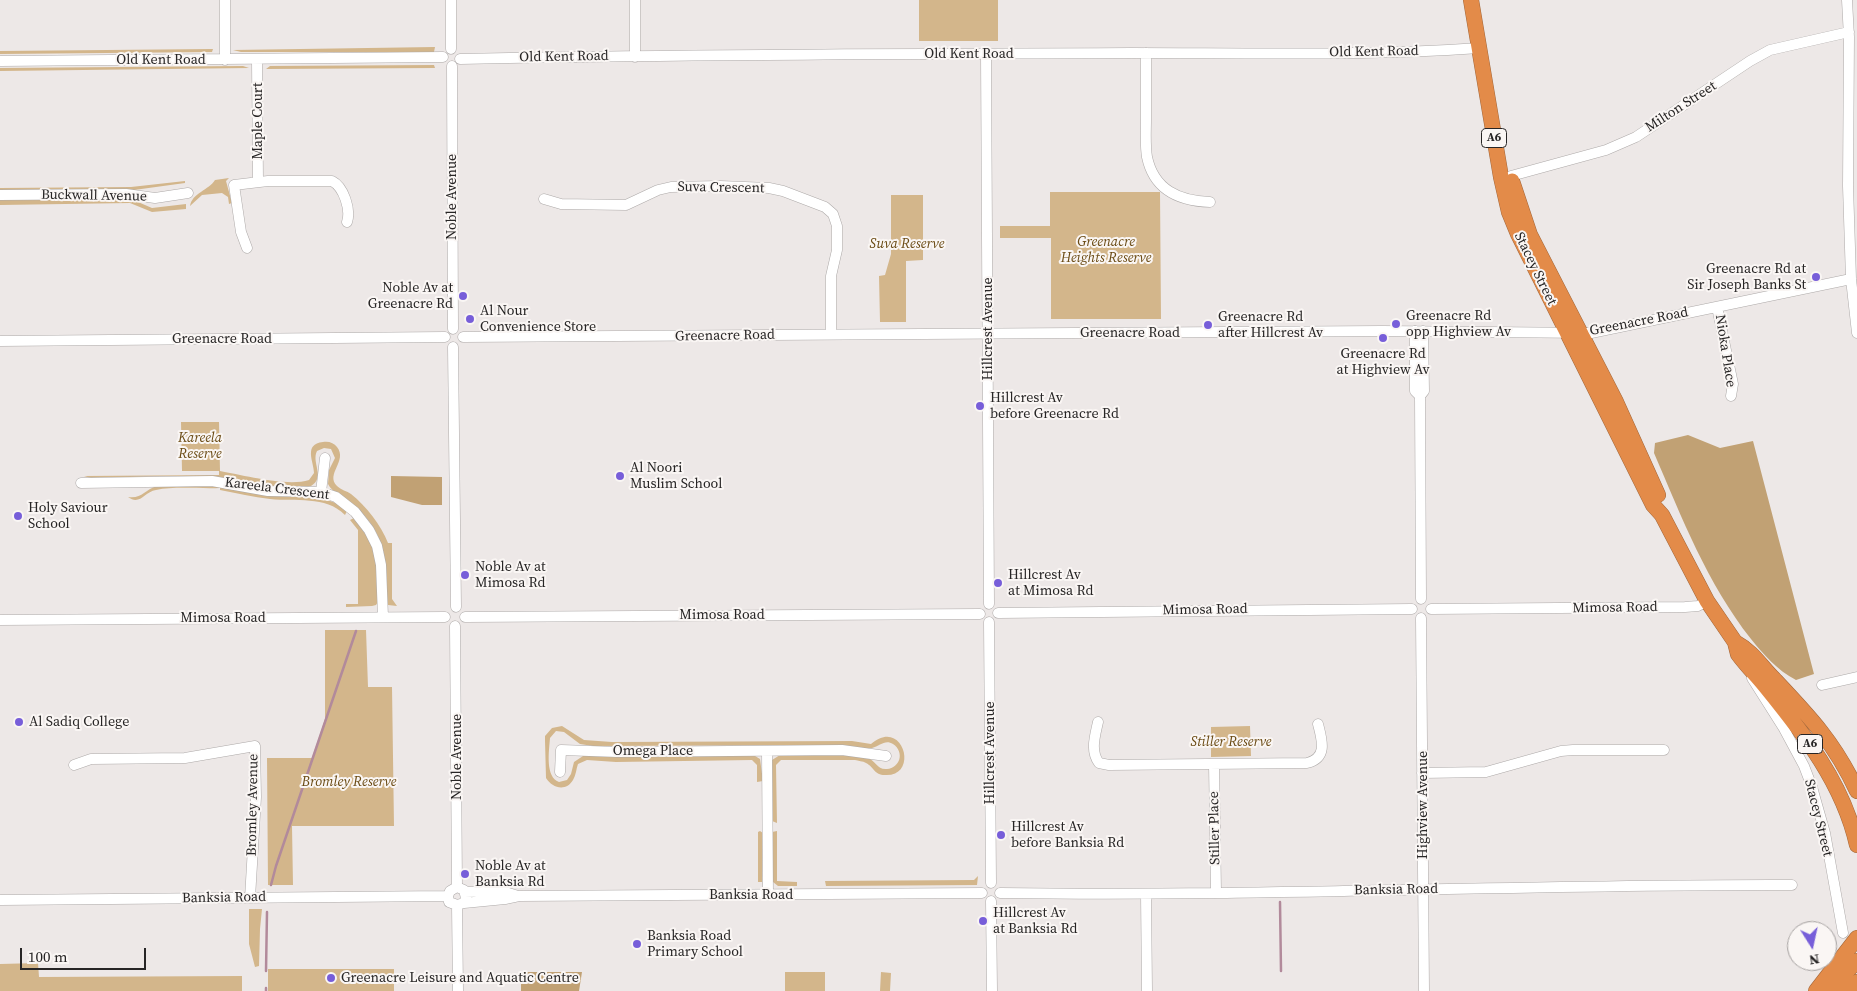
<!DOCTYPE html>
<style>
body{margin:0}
#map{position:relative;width:1857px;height:991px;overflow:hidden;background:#ede8e7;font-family:"Source Serif 4",serif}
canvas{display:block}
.north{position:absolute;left:1787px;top:921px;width:50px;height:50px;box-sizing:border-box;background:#faf6f4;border:1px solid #a6a2a1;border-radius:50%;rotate:170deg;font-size:14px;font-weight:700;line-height:20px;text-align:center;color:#272525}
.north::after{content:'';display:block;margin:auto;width:18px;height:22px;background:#775ed9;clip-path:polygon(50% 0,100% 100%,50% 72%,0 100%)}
.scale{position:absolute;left:20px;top:948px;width:126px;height:22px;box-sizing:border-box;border:2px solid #272525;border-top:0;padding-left:6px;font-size:15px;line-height:18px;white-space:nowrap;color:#272525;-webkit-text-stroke:4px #faf6f4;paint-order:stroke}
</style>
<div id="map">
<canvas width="1857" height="991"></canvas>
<div class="north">N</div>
<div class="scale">100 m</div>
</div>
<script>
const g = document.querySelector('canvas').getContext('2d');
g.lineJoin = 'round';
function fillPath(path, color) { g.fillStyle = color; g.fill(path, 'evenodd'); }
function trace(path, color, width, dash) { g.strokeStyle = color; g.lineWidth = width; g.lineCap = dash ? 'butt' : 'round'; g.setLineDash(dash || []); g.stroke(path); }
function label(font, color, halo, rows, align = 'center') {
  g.font = font + ' "Source Serif 4",serif'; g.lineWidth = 4; g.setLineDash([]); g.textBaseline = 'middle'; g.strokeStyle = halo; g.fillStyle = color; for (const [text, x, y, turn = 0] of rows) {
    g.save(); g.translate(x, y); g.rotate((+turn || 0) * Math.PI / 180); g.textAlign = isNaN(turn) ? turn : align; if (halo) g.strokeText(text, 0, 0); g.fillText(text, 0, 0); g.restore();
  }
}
fillPath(new Path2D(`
 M919,0H998V41H919Z
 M435,47L434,52H241L233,50Z
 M213,49L212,52L0,54V51Z
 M434,65L435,68L266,69L270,66Z
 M243,66L249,68L0,71V68Z
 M229,178L226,181L232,203L229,204L228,197L222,193L202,195L190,206C192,193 209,190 215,180Z
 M185,181V183L134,190L0,191V188L131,187Z
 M1050,192H1160L1161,319H1051V238H1000V226H1050Z
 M891,195H923V260L906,261V322H880L879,276L885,275L891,254Z
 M131,199L152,208L186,204V209L152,212L130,203L0,205V200H3Z
 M181,422H219L220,471C243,475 287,487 309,480L314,473C314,462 303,444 323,442C329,441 334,443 337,447C348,461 325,474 337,486C341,490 347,491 351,494C366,506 381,525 388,543H392V599L397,606L388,605L387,603C386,561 388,537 355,506C347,499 332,493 328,484L329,470L335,458L331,449L324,448L317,451C311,463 326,477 311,486C300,492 260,485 247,482C196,473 142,477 91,478L84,476L219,475V471H182Z
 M157,486H214L269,495L318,497L336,503L347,511L345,515C325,495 296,502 270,499C253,497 237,493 220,490V488C200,489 175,486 156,490C144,492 140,506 128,497C142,499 144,490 157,486Z
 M354,518L371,542L377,562L378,602L376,605L372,606L346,607V604H358V530L350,520Z
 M325,630H366L368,687H392L394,826H292L293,885H268L267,758H312L325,719Z
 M562,726L584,740L612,742L852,741L871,744C903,716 920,777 885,775C874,775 874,767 866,763C863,761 858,761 855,760H781L776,765L777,823L772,821V760L780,755C805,755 845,751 868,758C876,761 877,770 887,769C900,768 905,752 893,744C885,739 880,746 872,748C862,750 848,745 837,745L593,746L580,744L564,732L556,731L550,738C549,751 545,777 559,782L567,780L571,774L574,762L583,756H755L760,759L763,781L757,782V765L752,760L616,762L587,760L578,764C576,770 576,775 573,780C566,792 552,788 546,778L545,741V736L552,728Z
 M1250,726L1251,756L1211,757V727Z
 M760,831L763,833L762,882H758V832Z
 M777,831V881L797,882V886H778L773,882L772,832Z
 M978,876L977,885L826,886L825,881L974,880Z
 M249,909H262L260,929L259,966L255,967L249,944Z
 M38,963L39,977L242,976V991H0V964Z
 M268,969H394V991H268Z
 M785,972H825V991H785Z
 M881,972L891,973L890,991H880Z`), '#d3b68b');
fillPath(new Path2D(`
 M1688,435L1720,448L1753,441L1814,674L1796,680C1777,670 1764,655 1751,639C1707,583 1682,518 1654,453L1655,443Z
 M391,476L442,477V505H422L391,497Z
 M521,972H582L579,991H521Z`), '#c1a174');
trace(new Path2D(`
 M271,885L276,866L356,631
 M1280,902L1281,971
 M266,971L267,912
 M266,988V991`), '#b28a9b', 2.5);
const minor = new Path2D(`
 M225,0V60
 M635,0V57
 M1847,0L1849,37L1848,186L1851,279L1857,333
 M451,49V0
 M1146,53C1146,75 1146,97 1146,119C1146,131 1145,145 1147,157C1154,190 1179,201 1210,202
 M986,54L989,604
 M460,59C683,54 907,54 1131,53C1247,53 1363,56 1479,48
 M257,60L258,182
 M0,61L443,57
 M452,66L453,329
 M1511,176L1606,150L1636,137L1750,61L1770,50L1849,32
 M0,195L126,194L155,198L188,193
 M544,199L561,204L626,205L658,190L671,187L720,186L769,188L783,191L825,207L833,214L837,226V250L831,276V334
 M247,248L241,232L234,185L268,181H332C344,187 351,210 347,222
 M1717,307L1733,384L1731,396
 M1415,331V391L1420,396
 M463,337L1382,331L1591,333L1851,279
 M0,341L445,337
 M453,347L456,607
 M81,483L212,481L268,491L321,492L336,497L355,512L369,530L377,546L381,565L383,617
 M321,492L325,458
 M1421,599L1420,396L1424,391L1423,331
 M1431,609L1685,607L1698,606L1707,601
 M998,613L1412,609
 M465,617L980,614
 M1421,618L1424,991
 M0,620L445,617
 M989,622L991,883
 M455,626L457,887
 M1752,678L1783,727L1804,766L1812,787L1825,833L1843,933
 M1822,685L1857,677
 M1098,722C1095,736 1090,751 1099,763L1109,765L1307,763C1328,758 1322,740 1318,724
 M767,751L768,895
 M1214,764L1216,892
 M74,765L91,759L185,758L255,746L256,797L250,898
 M560,772L561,750L618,752L842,750L886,756
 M1422,773L1486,772L1561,751L1573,750H1664
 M465,892L502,891L518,896
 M1000,893C1264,897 1528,884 1792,885
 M1146,894L1147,991
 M0,900L448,896
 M991,901L992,991
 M464,903L466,898L464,890L457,887L450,891L448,896L449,902L457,905L464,903L505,899L519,896L982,893
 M457,905L458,991`);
const highway = new Path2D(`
 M1471,0L1501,177L1509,212L1518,234L1653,505L1662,515L1707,601L1735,642L1738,654C1746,665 1756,675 1765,686C1804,734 1843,783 1857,845
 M1512,181L1530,235L1616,402L1658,495
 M1735,642C1753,652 1760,665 1774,679C1809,716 1835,743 1857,791
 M1816,991L1857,938
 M1828,991L1857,961
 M1846,991L1857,982`);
trace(minor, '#ada9a8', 11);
trace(highway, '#a1673c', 16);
trace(minor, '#fff', 10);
trace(highway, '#e38b49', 15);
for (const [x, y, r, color] of [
 [1816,277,5,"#775ed9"],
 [463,296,5,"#775ed9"],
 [470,319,5,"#775ed9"],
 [1396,324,5,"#775ed9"],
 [1208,325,5,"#775ed9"],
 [1383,338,5,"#775ed9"],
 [980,406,5,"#775ed9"],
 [620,476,5,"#775ed9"],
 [18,516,5,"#775ed9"],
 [465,575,5,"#775ed9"],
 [998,583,5,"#775ed9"],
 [19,722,5,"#775ed9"],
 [1001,835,5,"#775ed9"],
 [465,874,5,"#775ed9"],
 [983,921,5,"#775ed9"],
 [637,944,5,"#775ed9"],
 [331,978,5,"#775ed9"]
]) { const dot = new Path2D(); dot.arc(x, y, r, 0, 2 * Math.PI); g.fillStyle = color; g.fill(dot); trace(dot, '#faf6f4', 2); }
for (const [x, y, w] of [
 [1494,138,25],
 [1810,744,25]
]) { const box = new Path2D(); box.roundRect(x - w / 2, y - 9.5, w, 19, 4); g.fillStyle = '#faf6f4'; g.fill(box); trace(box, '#272525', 1); }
label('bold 12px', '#272525', null, [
 ["A6",1494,138],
 ["A6",1810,744]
]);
label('14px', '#272525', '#faf6f4', [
 ["Old Kent Road",1374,52,-1],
 ["Old Kent Road",969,54],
 ["Old Kent Road",564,57,-1],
 ["Old Kent Road",161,60],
 ["Milton Street",1681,107,-33],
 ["Maple Court",258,121,-90],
 ["Suva Crescent",721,188,1],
 ["Buckwall Avenue",94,196,1],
 ["Noble Avenue",452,197,-90],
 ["Stacey Street",1535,269,64],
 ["Greenacre Road",1639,322,-11],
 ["Hillcrest Avenue",988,329,-90],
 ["Greenacre Road",1130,333],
 ["Greenacre Road",725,336,-1],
 ["Greenacre Road",222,339],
 ["Nioka Place",1725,351,81],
 ["Kareela Crescent",277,489,7],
 ["Mimosa Road",1615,608,-1],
 ["Mimosa Road",1205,610,-1],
 ["Mimosa Road",722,615],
 ["Mimosa Road",223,618],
 ["Omega Place",653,751],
 ["Hillcrest Avenue",990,753,-90],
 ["Noble Avenue",457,757,-90],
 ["Bromley Avenue",253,805,-89],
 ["Highview Avenue",1423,805,-90],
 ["Stacey Street",1818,818,76],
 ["Stiller Place",1215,828,-91],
 ["Banksia Road",1396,890,-1],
 ["Banksia Road",751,895],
 ["Banksia Road",224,898,-1]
]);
label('italic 14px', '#6a4a13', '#faf6f4', [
 ["Greenacre",1106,242],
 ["Heights Reserve",1106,258],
 ["Suva Reserve",907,244],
 ["Kareela",200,438],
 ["Reserve",200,454],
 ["Stiller Reserve",1231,742],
 ["Bromley Reserve",349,782]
]);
label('14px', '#272525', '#faf6f4', [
 ["Greenacre Rd at",1806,269,"right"],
 ["Sir Joseph Banks St",1806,285,"right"],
 ["Noble Av at",453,288,"right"],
 ["Greenacre Rd",453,304,"right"],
 ["Al Nour",480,311],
 ["Convenience Store",480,327],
 ["Greenacre Rd",1406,316],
 ["opp Highview Av",1406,332],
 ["Greenacre Rd",1218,317],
 ["after Hillcrest Av",1218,333],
 ["Greenacre Rd",1383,354,"center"],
 ["at Highview Av",1383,370,"center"],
 ["Hillcrest Av",990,398],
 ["before Greenacre Rd",990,414],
 ["Al Noori",630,468],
 ["Muslim School",630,484],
 ["Holy Saviour",28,508],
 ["School",28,524],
 ["Noble Av at",475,567],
 ["Mimosa Rd",475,583],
 ["Hillcrest Av",1008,575],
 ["at Mimosa Rd",1008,591],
 ["Al Sadiq College",29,722],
 ["Hillcrest Av",1011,827],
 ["before Banksia Rd",1011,843],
 ["Noble Av at",475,866],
 ["Banksia Rd",475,882],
 ["Hillcrest Av",993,913],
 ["at Banksia Rd",993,929],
 ["Banksia Road",647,936],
 ["Primary School",647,952],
 ["Greenacre Leisure and Aquatic Centre",341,978]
], 'left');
</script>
